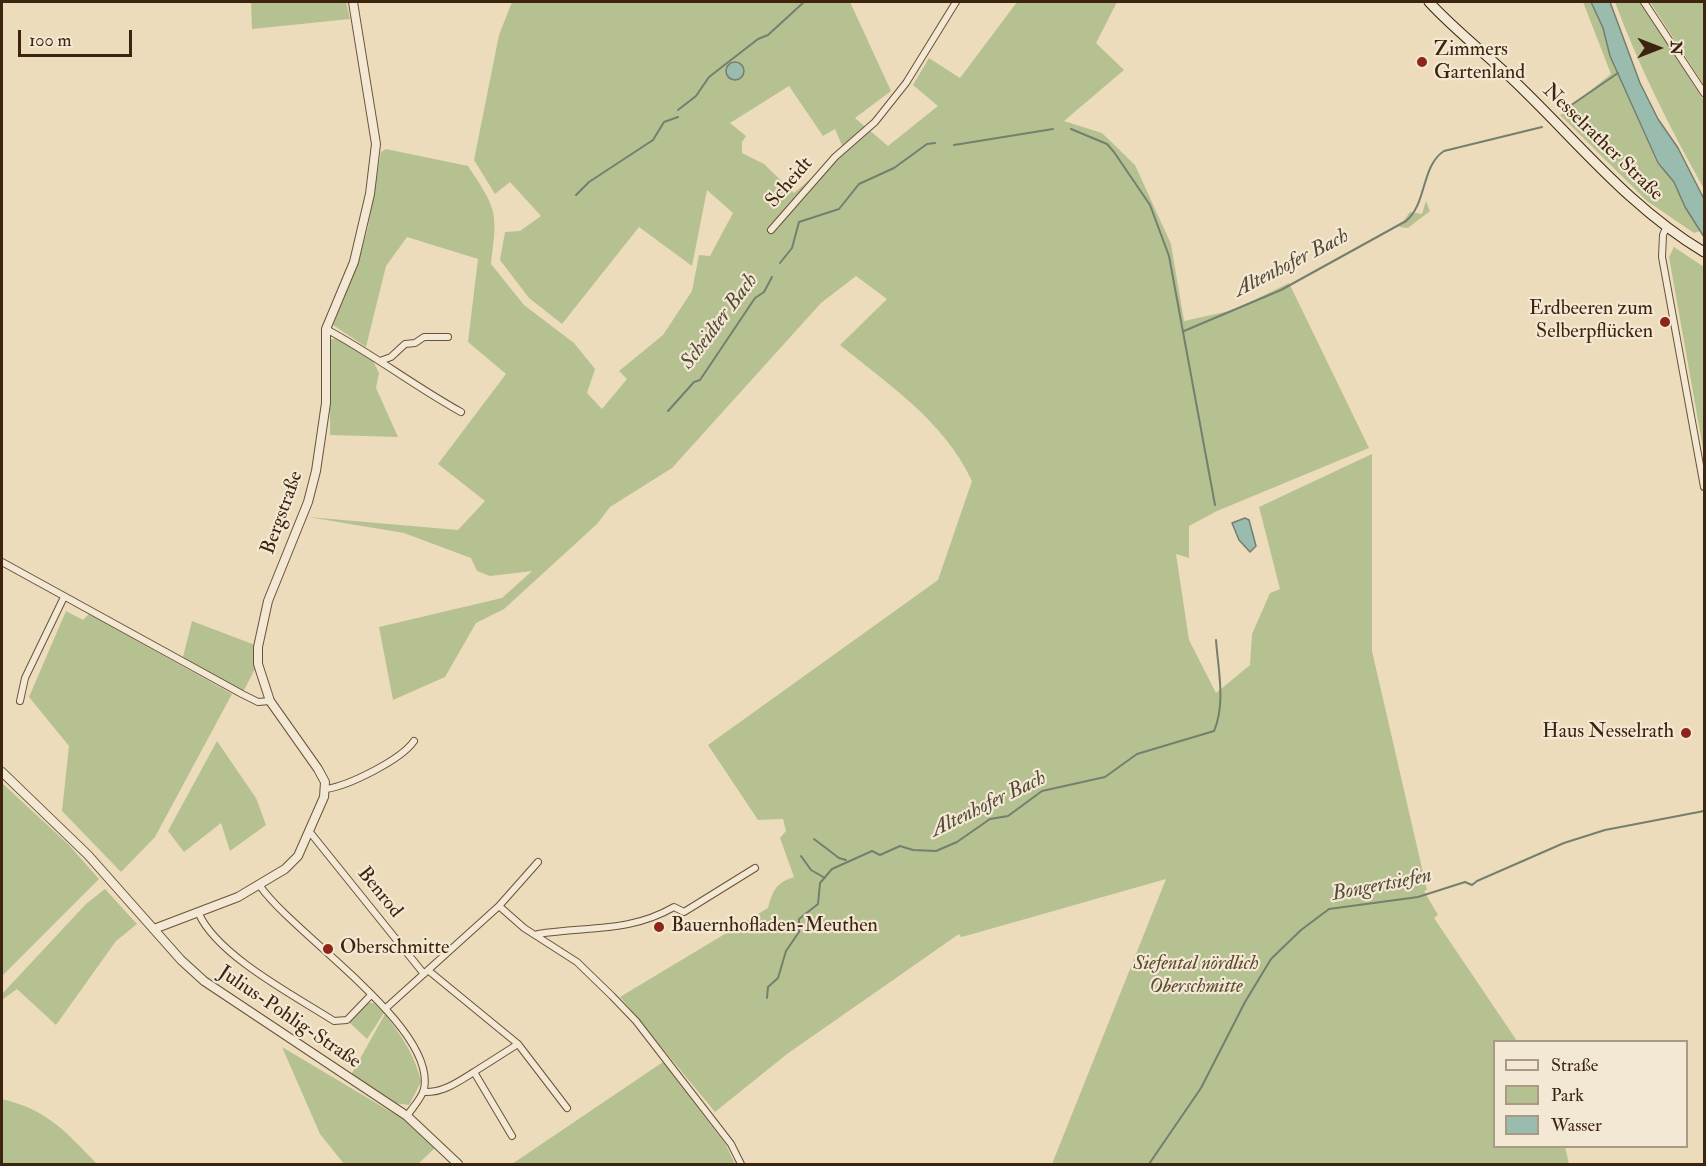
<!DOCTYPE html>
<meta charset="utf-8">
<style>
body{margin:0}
#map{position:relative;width:1706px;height:1166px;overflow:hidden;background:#ecdcbb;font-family:"IM FELL Double Pica",serif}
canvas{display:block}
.frame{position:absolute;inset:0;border:3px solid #3d240f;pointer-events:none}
.legend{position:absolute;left:1493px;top:1040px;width:195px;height:108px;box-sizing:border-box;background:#f3e8d3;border:2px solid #aa9a85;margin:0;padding:8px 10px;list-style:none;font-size:18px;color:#3d240f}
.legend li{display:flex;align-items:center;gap:12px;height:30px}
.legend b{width:30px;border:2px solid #aa9a85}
.north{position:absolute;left:1628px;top:18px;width:60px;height:60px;-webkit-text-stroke:4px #f3e8d3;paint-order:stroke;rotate:90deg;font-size:16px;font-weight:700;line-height:24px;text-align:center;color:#3d240f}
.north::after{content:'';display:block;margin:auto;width:21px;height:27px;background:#3d240f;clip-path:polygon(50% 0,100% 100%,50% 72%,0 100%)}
.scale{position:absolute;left:18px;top:30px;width:114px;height:27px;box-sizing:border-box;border:3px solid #3d240f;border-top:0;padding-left:8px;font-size:18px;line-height:21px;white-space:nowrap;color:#3d240f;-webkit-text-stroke:4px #f3e8d3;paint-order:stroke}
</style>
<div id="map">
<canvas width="1706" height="1166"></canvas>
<div class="frame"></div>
<ul class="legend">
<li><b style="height:8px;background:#f3e8d3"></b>Straße</li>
<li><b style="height:16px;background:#b6c192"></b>Park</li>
<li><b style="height:16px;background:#99bcae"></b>Wasser</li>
</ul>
<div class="north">N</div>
<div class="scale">100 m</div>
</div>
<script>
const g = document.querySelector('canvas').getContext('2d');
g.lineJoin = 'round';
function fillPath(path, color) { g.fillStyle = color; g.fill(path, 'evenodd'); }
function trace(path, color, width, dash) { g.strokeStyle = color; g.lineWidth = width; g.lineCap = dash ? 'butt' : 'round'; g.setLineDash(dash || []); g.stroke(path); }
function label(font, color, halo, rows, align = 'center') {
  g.font = font + ' "IM FELL Double Pica",serif'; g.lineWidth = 4.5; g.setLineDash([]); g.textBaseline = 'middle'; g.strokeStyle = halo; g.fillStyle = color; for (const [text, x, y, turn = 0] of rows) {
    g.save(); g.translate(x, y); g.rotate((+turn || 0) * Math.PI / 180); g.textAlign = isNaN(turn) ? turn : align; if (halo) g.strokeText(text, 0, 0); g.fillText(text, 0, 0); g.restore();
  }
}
fillPath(new Path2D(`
 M251,2H346L350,19L252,29Z
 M512,2H850L891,91L855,118L888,146L938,106L913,85L929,58L960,78L1017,2H1117L1096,43L1124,70L1064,121L1102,133L1135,165L1171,244L1184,321L1234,310L1289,283L1369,448L1217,511L1189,526V558L1176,554L1189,640L1216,693L1250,665L1252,634L1270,593L1280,589L1259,507L1372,454V651L1427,890L1424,891L1438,915L1434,918L1517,1041L1494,1042V1146L1565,1147L1569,1164H1052L1166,879L969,935L961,937L959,934L787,1054L715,1112L620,997L768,908C773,890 776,883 794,877L780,838L786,831L783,819L758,820L708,745L938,580L972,481C943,420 890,386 840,345L887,299L856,276L821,303L672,468L610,507L597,524L504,609L476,623L445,677L393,700L379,627L502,598L532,571L490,576L477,571L471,558L404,533L308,517L458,530L485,501L438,464L506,374L468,342L478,259L407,237L386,266L366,347L333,325L358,263L368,227L381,152L386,149L468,166C497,210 498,211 491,264L524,305L574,343L595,369L587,393L602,409L627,379L619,371L663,335L692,291L699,255L710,256L733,213L707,190L692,266L639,227L562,324L529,298L500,260L505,232L520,231L541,216L510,182L495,194L474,160L499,35ZM789,86L823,136L835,129L844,150L794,193L764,164L742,153V142L746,136L730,123Z
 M1583,2H1591L1603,28L1610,56L1657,163L1674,182L1700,231L1694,233L1647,201L1560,115L1611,74Z
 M1615,2H1641L1704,101V189C1670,128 1639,67 1615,2Z
 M1650,2H1704V85Z
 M1426,201L1430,211L1408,228L1399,227L1410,212L1422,214Z
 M1674,247L1704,267V454L1669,257Z
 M336,338L372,359L379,373L376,388L398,437L330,435V340Z
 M66,611L83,620L89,614L232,694L155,837L121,872L62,811L69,746L29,697Z
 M192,621L255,645V669L243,692L183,657Z
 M217,741L256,798L266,825L230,851L221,823L184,852L168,831Z
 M2,783L69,845L99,879L2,976Z
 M105,889L137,924L116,941L56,1025L17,989L2,1000V994L86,904Z
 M368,1003H374L384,1013L367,1039L349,1022Z
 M385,1014C401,1036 415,1054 421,1082L409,1105L393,1103L351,1075Z
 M282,1047L403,1119L435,1148L418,1164H344L320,1134Z
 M663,1062L726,1145L735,1164H512Z
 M2,1099C48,1110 66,1132 97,1164H2Z`), '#b6c192');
const water = new Path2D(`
 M1591,2H1610L1640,83L1658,119L1678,148L1704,199V237L1685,207L1674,182L1658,163L1610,56L1603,28Z
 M726 71a9 9 0 1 1 18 0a9 9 0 1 1-18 0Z
 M1245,518L1249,520L1256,546L1250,552L1239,540L1232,523Z`);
fillPath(water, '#99bcae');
trace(water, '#747f6e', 1.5);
trace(new Path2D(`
 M678,110L696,96L709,77L758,39L768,35L804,2
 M1564,110L1618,73
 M1071,129L1107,144L1114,152L1150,205L1169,256L1215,505
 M954,145L1053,129
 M576,195L589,182L653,140L664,122L678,117
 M780,263L792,248L799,222L839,209L859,184L894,168L927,144L935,143
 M1184,331L1281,290L1406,221C1427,204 1421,166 1444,151L1542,127
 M668,411L694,382L700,380L755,298L764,292L772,277
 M814,839L839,858L846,860
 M801,856L811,870L825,878
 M767,998L768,987L778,978L786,951L799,932V919L818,904L820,883L832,869L872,851L880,855L900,846L913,850L936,851L957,842L990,819L1008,816L1042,791L1105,777L1137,754L1214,731C1226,703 1218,669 1216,640
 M1149,1164L1201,1088L1245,1002L1271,959L1301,930L1329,909L1418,897L1465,882L1472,885L1477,881L1564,843L1605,830L1704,811`), '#747f6e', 2);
const minor = new Path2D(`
 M1644,2L1704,93
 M1666,228L1663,235L1662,257L1704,487
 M771,230L835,157L875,122L906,83L956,2
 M326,329C373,354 414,386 461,412
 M380,361L391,357L405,344L415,343L424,337H448
 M2,562L242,694L258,702L270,701
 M20,701L25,678L64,597
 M326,789C348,786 401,760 414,741
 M309,831L424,974
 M260,886C294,935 437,1027 424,1089C422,1098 412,1108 407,1116
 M499,906L524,928L577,962L612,996L636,1021L731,1144L741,1164
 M199,914C218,956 295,996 334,1021L347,1020L371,995
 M538,934C587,926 629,933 674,907L684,912L755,868
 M429,971L518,1044L567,1108
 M386,1008L499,906L538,862
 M423,1092C443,1093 458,1082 474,1072
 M512,1136L474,1072L518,1044`);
const tertiary = new Path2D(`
 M2,772L88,855L181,960L204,981L407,1116L458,1164
 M154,929L238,897L285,869L298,856L324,797L325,782L318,769L270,701L258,664V647L268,601L308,502L316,471L326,403V329L354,262L370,194L376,144L353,2`);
const secondary = new Path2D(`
 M1429,2C1454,29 1482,51 1509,76C1574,137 1627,206 1704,252`);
trace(minor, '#69523a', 8);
trace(tertiary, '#69523a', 10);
trace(secondary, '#3d240f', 11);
trace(minor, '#f3e8d3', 6);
trace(tertiary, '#f3e8d3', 8);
trace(secondary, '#f3e8d3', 9);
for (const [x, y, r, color] of [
 [1422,62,6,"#8f2418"],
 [1665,322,6,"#8f2418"],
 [1686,733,6,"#8f2418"],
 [659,927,6,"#8f2418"],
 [328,949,6,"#8f2418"]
]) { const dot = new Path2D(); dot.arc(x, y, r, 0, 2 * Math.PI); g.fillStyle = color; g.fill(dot); trace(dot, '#f3e8d3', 2); }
label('20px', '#3d240f', '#f3e8d3', [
 ["Zimmers",1434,51],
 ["Gartenland",1434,74],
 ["Erdbeeren zum",1653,310,"right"],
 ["Selberpflücken",1653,333,"right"],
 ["Haus Nesselrath",1674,733,"right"],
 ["Bauernhofladen-Meuthen",671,927],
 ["Oberschmitte",340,949]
], 'left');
label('20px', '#3d240f', '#f3e8d3', [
 ["Nesselrather Straße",1602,143,44],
 ["Scheidt",790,183,-49],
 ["Bergstraße",283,513,-70],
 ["Benrod",379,893,51],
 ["Julius-Pohlig-Straße",289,1018,34]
]);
label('italic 20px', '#5b4b30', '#f3e8d3', [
 ["Siefental nördlich",1196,965],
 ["Oberschmitte",1196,988]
]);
label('italic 21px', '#544a37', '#f3e8d3', [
 ["Altenhofer Bach",1292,264,-27],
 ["Scheidter Bach",720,322,-53],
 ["Altenhofer Bach",989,805,-26],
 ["Bongertsiefen",1382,886,-11]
]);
</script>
